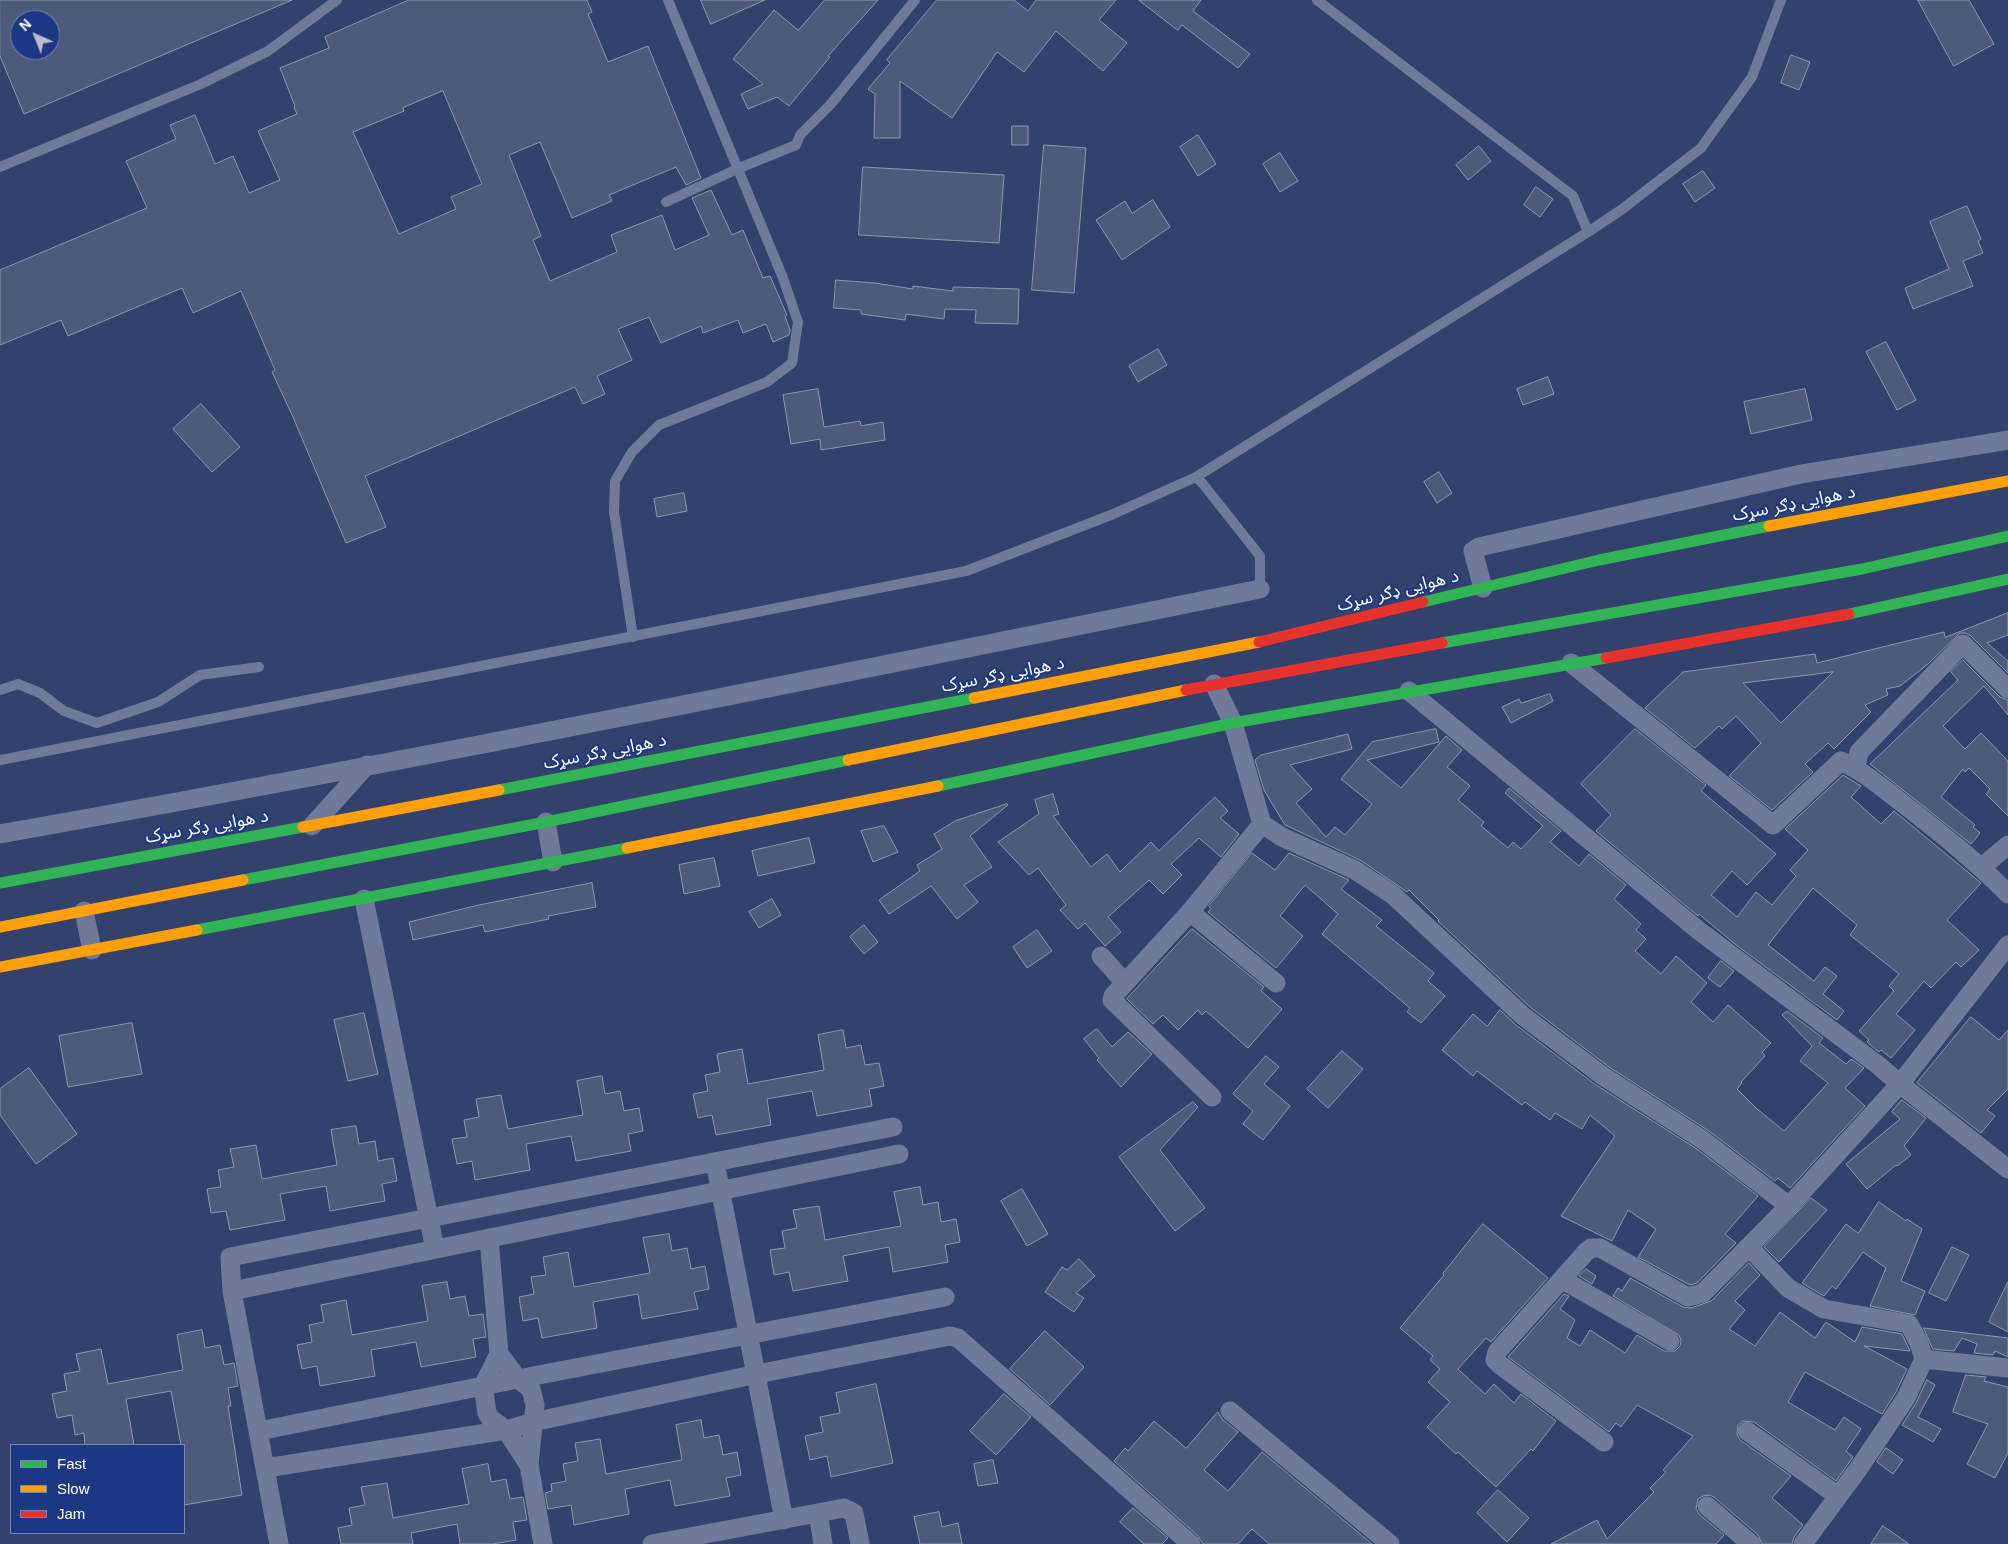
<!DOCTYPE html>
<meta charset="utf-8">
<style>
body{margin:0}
#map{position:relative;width:2008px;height:1544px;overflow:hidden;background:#33426c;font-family:Helvetica,sans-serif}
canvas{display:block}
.legend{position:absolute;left:10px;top:1444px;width:175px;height:90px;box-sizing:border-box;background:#1c3783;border:1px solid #7787b5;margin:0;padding:6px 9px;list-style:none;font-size:15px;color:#fff}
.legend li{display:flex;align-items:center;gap:10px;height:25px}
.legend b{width:25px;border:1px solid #7787b5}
.north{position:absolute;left:10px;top:10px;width:50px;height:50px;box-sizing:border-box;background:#1c3783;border:1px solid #7787b5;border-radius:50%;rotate:316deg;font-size:14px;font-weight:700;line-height:20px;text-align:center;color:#fff}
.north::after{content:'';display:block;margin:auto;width:18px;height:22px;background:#b8bdcc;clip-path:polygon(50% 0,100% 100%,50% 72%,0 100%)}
</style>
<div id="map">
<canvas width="2008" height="1544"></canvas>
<ul class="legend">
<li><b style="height:6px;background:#30b455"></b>Fast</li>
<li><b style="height:6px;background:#ff9f0a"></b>Slow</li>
<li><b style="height:6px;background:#e5322d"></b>Jam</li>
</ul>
<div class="north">N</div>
</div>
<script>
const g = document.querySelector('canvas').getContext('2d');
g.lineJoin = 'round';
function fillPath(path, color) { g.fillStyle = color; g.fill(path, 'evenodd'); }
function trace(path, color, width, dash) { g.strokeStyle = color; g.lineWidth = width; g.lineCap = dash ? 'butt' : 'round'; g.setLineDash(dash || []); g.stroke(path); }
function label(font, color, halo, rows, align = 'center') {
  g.font = font + ' Helvetica,"Noto Sans Arabic",sans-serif'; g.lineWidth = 4; g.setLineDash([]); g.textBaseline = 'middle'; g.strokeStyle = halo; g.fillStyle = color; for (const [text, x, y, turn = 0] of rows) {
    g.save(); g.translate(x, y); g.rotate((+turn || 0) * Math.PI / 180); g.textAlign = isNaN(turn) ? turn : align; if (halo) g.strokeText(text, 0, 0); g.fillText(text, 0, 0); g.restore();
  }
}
const building = new Path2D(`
 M0,0H292L24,114L0,56ZM20,20H50V50H20Z
 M409,0H587L592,12L588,14L608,62L648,46L701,178L686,185L676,167L609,195L612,201L572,218L540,142L509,155L541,236L533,240L550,281L617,252L611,235L662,215L675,250L709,235L692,198L711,190L732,235L743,230L763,278L770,276L787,315L785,316L790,330L789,335L773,342L766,324L743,333L738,320L703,333L701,326L661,343L649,317L618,329L632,360L597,376L605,394L583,404L575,387L365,476L386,527L346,543L293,417L272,372L275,370L241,291L193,313L182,288L68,336L61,320L0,345V270L147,208L126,161L176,139L170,125L195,115L215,164L233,156L249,193L280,180L258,131L297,114L294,107L295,106L280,68L329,48L325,37ZM443,91L482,184L451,197L456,209L399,234L353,132L404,111L403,108Z
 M701,0H765L711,24Z
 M825,0H878L828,56L830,57L789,106L777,97L748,109L741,94L763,84L733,59L774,10L798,30Z
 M937,0H1014L1028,11L1036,0H1116L1099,20L1127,43L1103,71L1056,31L1024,72L997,52L952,118L900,81V138H874L875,94L868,89L890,63L887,60Z
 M1139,0H1201L1193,11L1250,54L1238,68L1182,25L1178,30Z
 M1918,0H1969L1994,44L1954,66Z
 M1791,55L1810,62L1799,90L1781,83Z
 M1012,126H1028V145H1012Z
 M1198,135L1216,164L1198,176L1180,147Z
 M1044,145L1086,148L1074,293L1032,290Z
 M1479,146L1491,161L1468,180L1456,165Z
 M1280,153L1298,181L1280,192L1263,164Z
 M863,167L1004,175L999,243L859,235Z
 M1703,171L1715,188L1695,202L1683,184Z
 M1536,187L1553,199L1540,217L1524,205Z
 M1153,200L1170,227L1122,260L1096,220L1125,201L1132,213Z
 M1967,206L1981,239L1978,241L1983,253L1963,261L1973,286L1913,309L1905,288L1949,269L1930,222Z
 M836,280L875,283L913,289V286L953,291V287L1019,289L1018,324L975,323L976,310L945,309L944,319L906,314L905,320L861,314V310L834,308Z
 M1886,342L1916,400L1897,410L1866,352Z
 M1158,349L1167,365L1138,382L1129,366Z
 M1548,377L1554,394L1523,405L1517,389Z
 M818,389L824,427L860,421L861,426L883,422L885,440L821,450L820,439L791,444L783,395Z
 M1805,389L1812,420L1751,434L1744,402Z
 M201,404L240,447L212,472L173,429Z
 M1439,472L1452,493L1437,503L1424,482Z
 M684,493L687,511L657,517L654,499Z
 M2008,613V635L1987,643L2008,661V673L1971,636L1965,633H1960L1928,664L1900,686L1886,689L1888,695L1865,705L1871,712L1834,749L1828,743L1805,764L1813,772L1772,810L1729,776L1761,743L1736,716L1722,729L1719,726L1695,748L1645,708L1683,672L1815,654L1817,663L1944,632L1945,637ZM1833,672L1781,723L1743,683L1809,675Z
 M1963,660L2000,697L2008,700V715L1984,686L1943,726L1965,749L1981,733L2008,761V816L1986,794L1990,789L1969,768L1965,772L1963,769L1941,797L1975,825L1973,827L1980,833L1971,844L1870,764L1958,680L1951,672Z
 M1550,694L1553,701L1511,723L1502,707L1519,699L1521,703Z
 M1436,729L1439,742L1367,760L1401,788L1446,736L1462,750L1447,767L1470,786L1458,800L1484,822L1481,826L1508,848L1513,842L1521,849L1543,826L1505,793L1509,788L1561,831L1550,842L1579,866L1589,854L1626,885L1614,899L1641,924L1636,930L1646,939L1635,951L1661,974L1676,956L1707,983L1691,1002L1713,1022L1728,1005L1771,1043L1762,1052L1765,1056L1741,1082L1742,1083L1737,1089L1756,1108L1784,1131L1828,1083L1800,1061L1812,1046L1782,1015L1787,1011L1823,1038L1819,1043L1846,1064L1851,1059L1864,1068L1845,1088L1865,1106L1790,1188L1778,1178L1775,1181L1709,1131L1609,1067L1530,1007L1438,921L1439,920L1409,890L1407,892L1360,860L1285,825L1264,790L1255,760L1261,755L1348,734L1352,749L1290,765L1312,789L1296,803L1326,837L1335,827L1345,835L1372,804L1341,779L1372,742Z
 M1635,729L1706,785L1701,791L1776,854L1747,885L1732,871L1711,895L1737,917L1756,892L1772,905L1796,876L1790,870L1808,850L1785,829L1843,775L1861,786L1851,797L1881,824L1894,811L1981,883L1947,920L1979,950L1961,967L1956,962L1931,988L1924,981L1896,1014L1915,1030L1891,1058L1881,1050L1879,1052L1867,1042L1869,1040L1859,1031L1894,991L1889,986L1899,974L1850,935L1857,925L1813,888L1768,945L1814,981L1825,967L1837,976L1823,994L1844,1011L1837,1020L1735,944L1699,914L1698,916L1596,831L1611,815L1581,784Z
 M1053,794L1059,814L1053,816L1091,867L1107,854L1120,872L1151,842L1159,851L1215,797L1228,811L1220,818L1239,834L1221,857L1199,838L1171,864L1182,875L1163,894L1149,880L1108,917L1121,932L1105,946L1085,923L1078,929L1060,910L1066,905L1038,868L1029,875L998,842L1039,814L1035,800Z
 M1007,804L1008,805L970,836L992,867L964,885L978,902L957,919L931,886L889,914L879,900L920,871L917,865L942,849L934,834L955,821Z
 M884,826L898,852L873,862L861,831Z
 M809,838L815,863L758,876L752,851Z
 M1252,853L1275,870L1289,853L1349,880L1341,889L1382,920L1376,926L1434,973L1428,981L1445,996L1421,1023L1407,1012L1410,1008L1322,934L1338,914L1305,885L1280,916L1303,936L1276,968L1208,912L1211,909L1209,906Z
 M714,858L720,886L684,894L679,865Z
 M592,883L596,907L548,916L549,919L485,932L483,925L413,940L409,922L479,905Z
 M772,899L781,915L759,928L749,912Z
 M864,925L878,942L864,954L850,937Z
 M1192,929L1264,987L1261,991L1282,1009L1248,1048L1206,1011L1202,1015L1198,1010L1178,1030L1163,1015L1153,1024L1127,999Z
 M1037,930L1052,951L1027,968L1013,947Z
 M1721,961L1734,971L1720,987L1708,978Z
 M1500,1010L1516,1025L1596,1085L1697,1149L1758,1196L1725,1234L1736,1243L1697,1283L1690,1285L1638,1257L1656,1229L1628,1210L1612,1241L1561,1216L1615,1136L1590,1115L1582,1129L1555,1113L1550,1120L1525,1102L1522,1105L1477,1071L1473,1076L1442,1050L1473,1014L1487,1026Z
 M364,1013L378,1074L348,1081L334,1020Z
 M1971,1017L1999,1040L2008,1030V1089L1987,1110L1995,1116L1981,1133L1917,1083Z
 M132,1023L142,1074L68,1087L59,1036Z
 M1097,1029L1112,1047L1128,1032L1152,1054L1121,1087L1097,1060L1099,1058L1084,1039Z
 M843,1030L846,1048L861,1045L865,1065L879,1063L884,1086L869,1089L872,1106L817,1116L812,1091L767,1099L771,1125L716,1135L712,1115L698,1118L693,1094L708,1091L705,1075L720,1072L717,1054L742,1049L748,1084L824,1070L818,1035Z
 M1342,1051L1363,1069L1328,1108L1307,1089Z
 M1266,1056L1279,1067L1264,1084L1290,1106L1263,1140L1243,1124L1253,1111L1233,1094Z
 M29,1068L77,1134L36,1164L0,1115V1089Z
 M602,1076L605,1094L620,1091L624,1111L639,1108L643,1131L628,1134L631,1151L576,1161L571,1136L526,1144L530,1170L475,1180L472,1161L457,1164L452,1139L467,1137L464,1120L479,1117L476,1099L501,1095L508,1129L583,1115L577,1081Z
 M1902,1100L1926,1118L1904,1146L1911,1155L1897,1166L1896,1165L1867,1189L1846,1164L1900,1119L1892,1112Z
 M1193,1102L1198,1107L1160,1150L1205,1208L1175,1231L1119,1157Z
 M356,1126L359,1144L375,1141L378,1161L393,1158L397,1181L382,1184L385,1201L330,1211L326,1186L280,1194L285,1220L230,1230L226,1211L211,1213L207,1189L221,1187L218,1170L234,1167L230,1149L256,1145L262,1179L337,1165L331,1130Z
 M920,1187L923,1205L938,1202L941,1222L956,1219L960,1242L945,1245L948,1262L893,1272L889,1247L843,1256L848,1281L793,1291L789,1272L774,1275L770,1250L785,1248L782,1231L797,1228L793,1210L819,1206L825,1240L901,1226L894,1192Z
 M1022,1189L1048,1234L1027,1246L1001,1201Z
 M1811,1198L1827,1210L1779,1262L1764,1247Z
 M1879,1202L1906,1221L1907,1219L1922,1229L1901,1281L1925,1291L1915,1315L1870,1306L1886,1268L1863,1252L1836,1289L1832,1286L1824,1296L1802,1283L1846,1224L1858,1233Z
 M1483,1224L1548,1278L1491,1342L1486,1338L1458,1369L1485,1394L1494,1384L1514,1403L1521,1394L1556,1421L1533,1451L1531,1449L1496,1487L1458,1452L1456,1454L1427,1427L1450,1402L1428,1382L1440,1369L1430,1360L1433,1356L1400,1328L1444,1275L1443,1274Z
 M669,1234L672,1251L687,1248L691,1269L705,1266L709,1289L694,1292L698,1309L642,1319L638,1294L593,1302L597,1328L542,1338L538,1318L523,1321L519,1297L534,1294L531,1277L546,1275L543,1257L568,1252L574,1287L650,1273L643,1238Z
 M1952,1247L1969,1255L1946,1301L1929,1293Z
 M1079,1259L1095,1276L1076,1293L1084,1298L1074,1312L1045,1292L1062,1267L1067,1270Z
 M1749,1263L1760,1275L1735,1301L1745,1310L1729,1329L1755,1346L1780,1312L1815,1338L1826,1322L1855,1342L1862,1327L1902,1334L1910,1351L1864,1346L1907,1369L1896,1392L1882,1414L1805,1372L1788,1402L1835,1430L1844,1417L1861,1429L1846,1451L1853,1457L1836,1481L1754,1422L1743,1421L1738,1425L1737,1435L1740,1440L1791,1476L1772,1498L1803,1525L1794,1537L1792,1544H1762L1758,1535L1714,1497L1709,1495L1703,1496L1698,1499L1696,1509L1700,1515L1724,1535L1716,1544H1551L1597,1520L1607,1539L1654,1492L1650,1488L1666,1472L1663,1470L1693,1436L1637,1405L1621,1427L1616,1423L1609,1432L1508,1357L1564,1294L1569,1296L1560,1309L1575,1320L1567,1338L1580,1346L1590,1330L1625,1353L1637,1335L1664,1351H1675L1680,1346L1681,1340L1679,1335L1613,1296L1618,1288L1622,1291L1630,1278L1683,1307L1691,1308L1711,1301Z
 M1586,1269L1596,1276L1592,1284L1579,1276Z
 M447,1282L450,1299L465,1296L469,1316L483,1314L486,1337L473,1339L476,1357L421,1367L416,1342L371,1350L375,1376L320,1386L317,1366L302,1369L297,1345L312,1342L309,1325L324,1322L321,1305L346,1300L352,1335L428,1321L422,1286Z
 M2008,1282V1332L1989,1322Z
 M1924,1328L2008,1338V1357L1995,1351L1993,1355L1974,1353L1977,1344L1962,1338L1954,1351L1933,1349Z
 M202,1330L205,1348L220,1345L224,1365L234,1363L238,1386L228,1388L231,1406H228L242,1495L184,1505V1445H181L171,1391L126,1399L134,1445H85L84,1433L75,1435L72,1415L57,1418L52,1394L67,1391L64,1374L80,1371L76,1354L101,1349L108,1384L183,1370L177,1335Z
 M1045,1331L1084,1367L1050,1405L1010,1369Z
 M1966,1375L1986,1377L1984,1381L2008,1387V1453L1995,1478L1967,1464L1988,1424L1953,1412Z
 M1927,1380L1935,1385L1918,1417L1941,1429L1933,1442L1902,1425L1916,1403Z
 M876,1384L893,1463L831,1477L827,1456L810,1460L805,1436L823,1432L820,1417L840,1413L836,1393Z
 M1004,1394L1031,1417L996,1455L970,1431Z
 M1218,1412L1223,1420L1238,1432L1204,1470L1228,1491L1262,1452L1372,1544H1269L1252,1529L1238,1544H1203L1198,1536L1114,1461L1125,1448L1128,1451L1154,1421L1186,1448Z
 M701,1420L704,1438L719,1435L723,1455L737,1452L741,1475L726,1478L730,1496L675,1506L670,1480L625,1489L629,1514L574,1525L571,1505L548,1509L545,1493L552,1491L551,1484L566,1481L563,1464L578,1461L575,1443L600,1439L606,1474L682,1460L676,1425Z
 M1886,1448L1903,1460L1893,1474L1877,1462Z
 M993,1460L998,1483L978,1486L974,1464Z
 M488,1464L491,1482L506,1479L510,1499L523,1497L527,1520L513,1522L516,1540L493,1544H460L457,1524L411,1533L413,1544H341L338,1528L352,1525L349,1508L365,1505L361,1487L387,1483L393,1518L469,1504L462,1469Z
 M1498,1490L1529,1518L1507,1542L1477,1513Z
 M1133,1508L1168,1538L1162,1544H1144L1120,1522Z
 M939,1512L942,1527L958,1523L962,1544H920L914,1517Z
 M1883,1526L1909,1544H1871Z`);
fillPath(building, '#4d5a7b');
trace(building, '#8d97b0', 1);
trace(new Path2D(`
 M1317,0L1573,196L1588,232
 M0,167L201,84L268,51L337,0
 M666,202L737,169L796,145L800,135L830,105L915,0
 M1196,477L1203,484L1260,556V589
 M633,637L614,512L615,481L632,452L659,425L767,382L792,363L798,322L783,278L668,0
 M0,690L18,684L40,693L64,711L97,723L158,702L200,675L259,667
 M0,760L966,571L1111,515L1196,477L1588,232L1621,210L1701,148L1752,77L1781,0`), '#6f7a9a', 10);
trace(new Path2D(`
 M1483,588L1473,551L1479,547L1801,474L2008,440
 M1571,663L1773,825L1841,761C1863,771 1881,787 1901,802C1938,831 1975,860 2008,894
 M1409,691L1698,930L1878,1065L1900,1084L1789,1206L1703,1293L1688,1297L1600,1248H1591L1586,1252L1497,1352L1495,1360L1499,1364L1604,1442
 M1856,768L1859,752L1963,644L2008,689
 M546,822L553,862
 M1262,824L1282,837L1355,870L1393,895L1523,1016L1603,1076L1703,1140L1789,1206
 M312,826L367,765
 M0,834C421,759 841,674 1260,589
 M1982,867L2008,845
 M364,899L435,1249
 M84,911L92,950
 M1190,912L1276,983
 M2008,945L1900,1084L2008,1169
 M1101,956L1125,983
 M1212,1097L1112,1000L1113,996L1190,912L1262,824L1233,723L1214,684
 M715,1162L784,1520
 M489,1238L499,1354L483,1386L487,1413L490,1418L506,1430L529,1465
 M1749,1247L1788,1288L1824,1309L1909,1324L1919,1343L1924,1359L1906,1398L1859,1468L1803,1544
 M1563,1280L1670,1341
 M232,1291L899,1154
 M499,1354L518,1379L531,1389L535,1405L529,1465L543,1544
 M1924,1359L2008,1368
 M1230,1411L1390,1544
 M259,1431L518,1379L945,1297
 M1747,1431L1838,1496
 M266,1468L506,1430L533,1422L757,1374L950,1336L958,1338L1191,1544
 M1707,1506L1751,1544
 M818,1513L823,1544
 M279,1544L232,1291L230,1257L893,1127
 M652,1544L844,1508L854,1513L860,1544`), '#6f7a9a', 19);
trace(new Path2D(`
 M1423,602L1599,560L1769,526
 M1849,614L2008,579
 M1442,643L1862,569L2008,536
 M938,786L1233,723L1606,658
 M499,790L974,698
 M243,880L546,822L848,760
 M0,883L303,827
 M197,930L627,848`), '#30b455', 11);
trace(new Path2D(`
 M1769,526L2008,481
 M974,698L1259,642
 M848,760L1186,690
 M303,827L499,790
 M627,848L938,786
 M0,927L243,880
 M0,967L197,930`), '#ff9f0a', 11);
trace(new Path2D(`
 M1259,642L1423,602
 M1606,658L1849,614
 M1186,690L1442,643`), '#e5322d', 11);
label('18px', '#fff', '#1c3783', [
 ["د هوایی ډګر سړک",1794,504,-11],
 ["د هوایی ډګر سړک",1398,591,-14],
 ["د هوایی ډګر سړک",1003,675,-11],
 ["د هوایی ډګر سړک",605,752,-11],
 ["د هوایی ډګر سړک",207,827,-10]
]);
</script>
